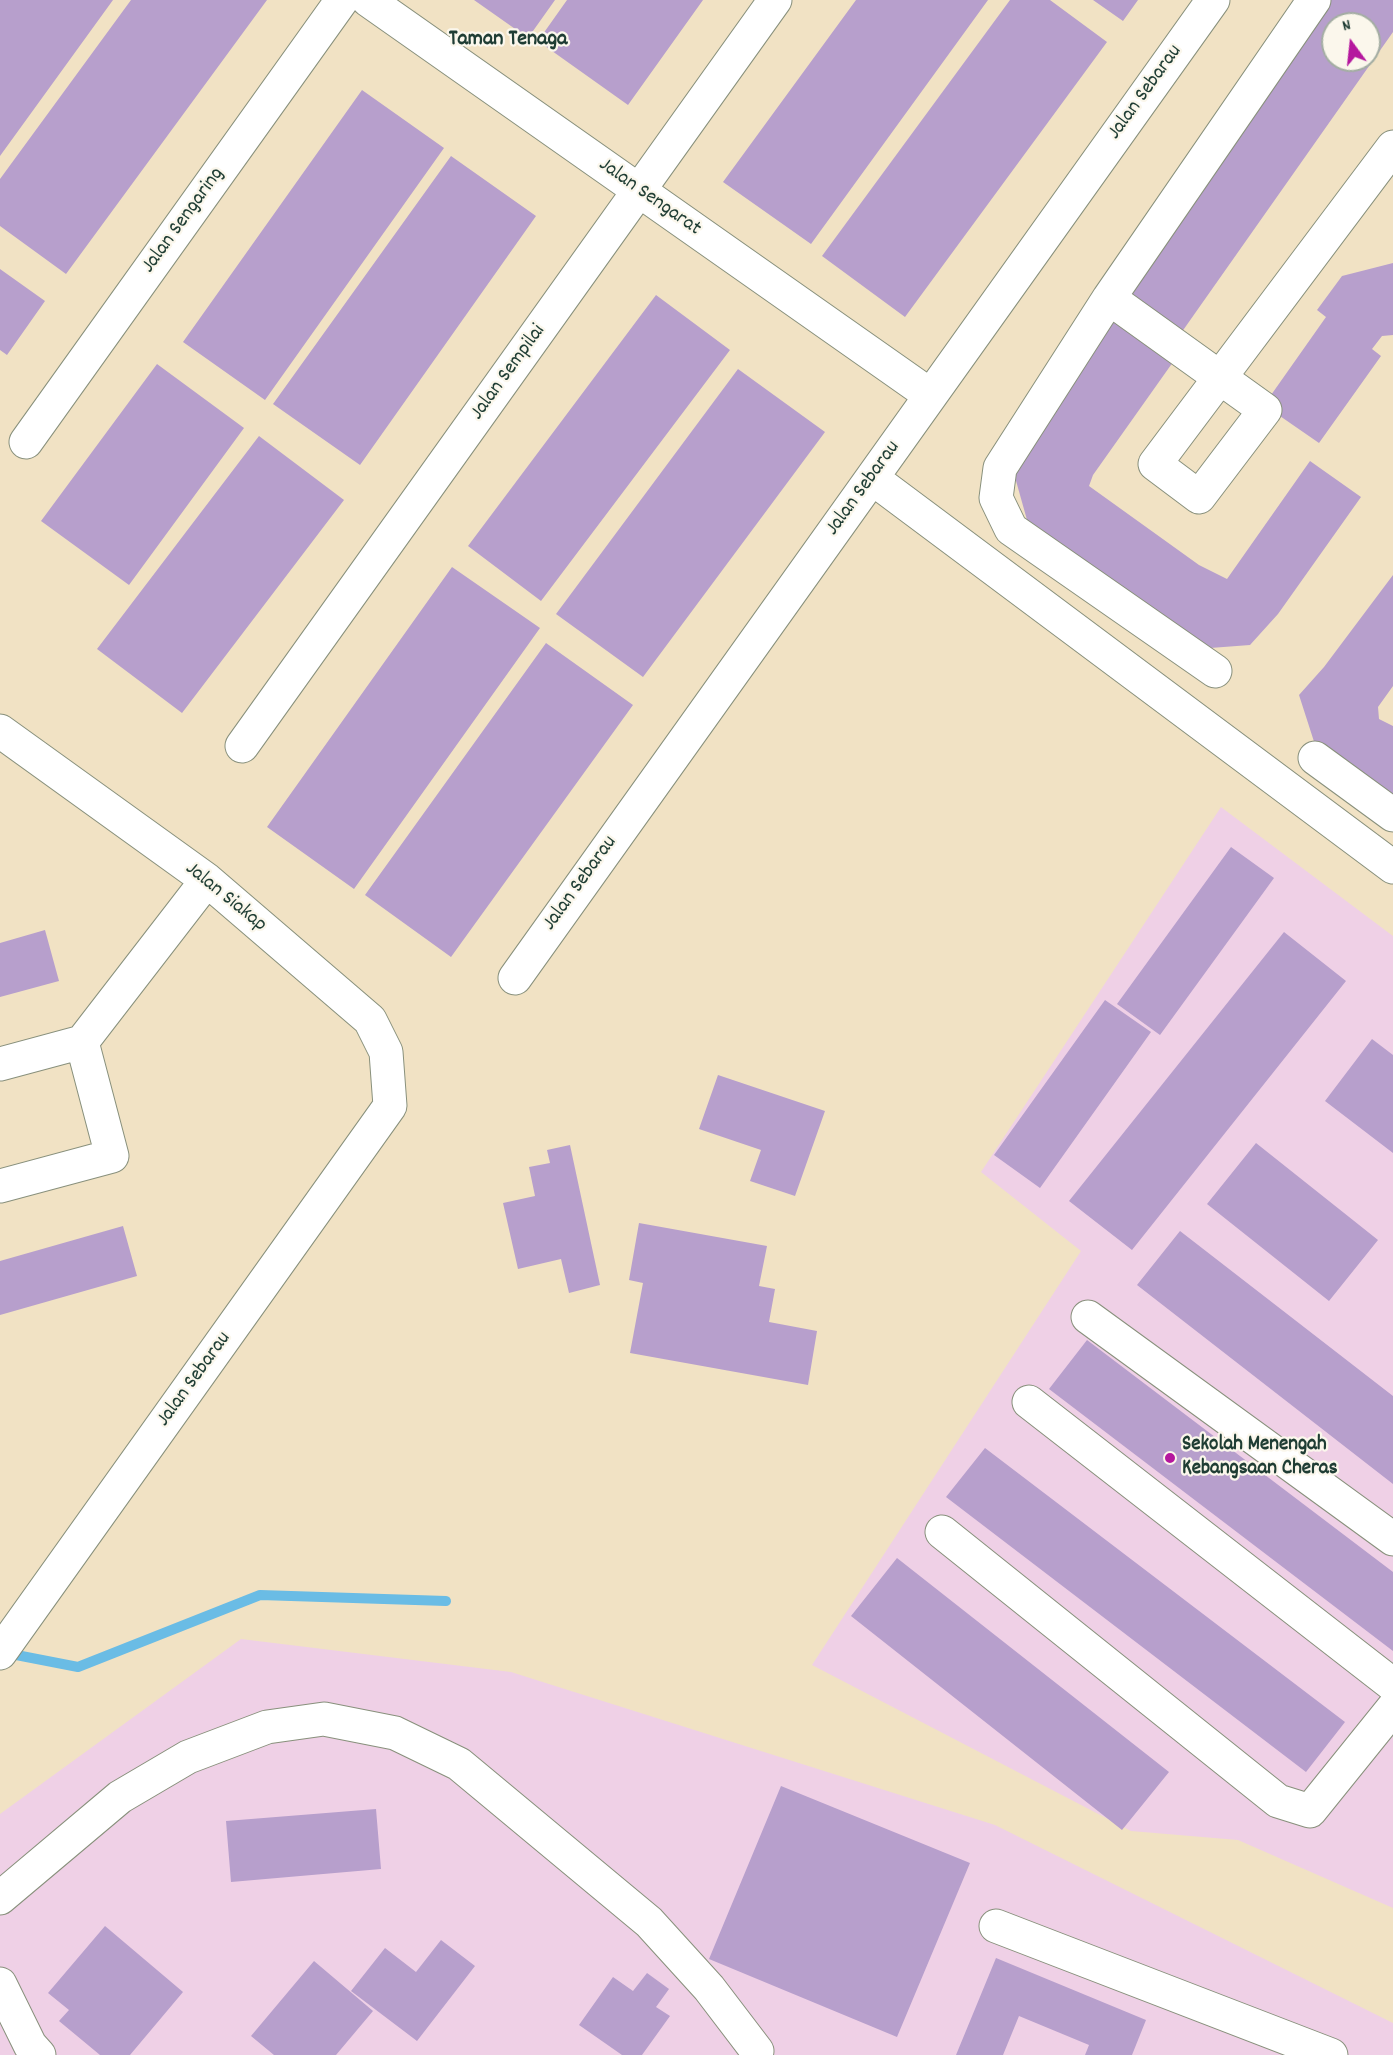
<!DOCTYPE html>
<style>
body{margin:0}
#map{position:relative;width:1393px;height:2055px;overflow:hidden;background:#f1e2c4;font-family:Dekko,sans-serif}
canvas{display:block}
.north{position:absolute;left:1321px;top:12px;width:60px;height:60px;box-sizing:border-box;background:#fbf7ec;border:2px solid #a3ada2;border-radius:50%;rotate:345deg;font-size:16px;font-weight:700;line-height:24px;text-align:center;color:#1f3d34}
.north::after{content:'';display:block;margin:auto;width:21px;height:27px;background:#b5179e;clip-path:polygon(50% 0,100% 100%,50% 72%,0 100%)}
</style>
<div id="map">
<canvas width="1393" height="2055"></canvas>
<div class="north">N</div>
</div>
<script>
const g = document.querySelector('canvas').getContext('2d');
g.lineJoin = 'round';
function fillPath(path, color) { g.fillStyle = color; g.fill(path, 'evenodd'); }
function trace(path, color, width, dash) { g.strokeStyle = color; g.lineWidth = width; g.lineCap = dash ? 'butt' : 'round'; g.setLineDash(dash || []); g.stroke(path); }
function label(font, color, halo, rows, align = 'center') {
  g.font = font + ' Dekko,sans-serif'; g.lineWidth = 4.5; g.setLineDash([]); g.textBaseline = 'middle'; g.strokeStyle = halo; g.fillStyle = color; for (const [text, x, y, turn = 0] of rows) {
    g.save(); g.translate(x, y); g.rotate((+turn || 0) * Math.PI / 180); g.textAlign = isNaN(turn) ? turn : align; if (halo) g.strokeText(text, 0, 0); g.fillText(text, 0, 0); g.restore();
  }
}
fillPath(new Path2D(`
 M1221,807L1393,936V1908L1238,1840L1131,1831L812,1665L1081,1251L981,1172Z
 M241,1639L511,1672L995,1825L1393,2023V2055H0V1814Z`), '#efd0e6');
trace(new Path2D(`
 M6,1653L78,1667L260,1595L446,1601`), '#6abce5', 10);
fillPath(new Path2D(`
 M0,0H113L0,156Z
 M131,0H267L66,274L0,226V179Z
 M474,0H555L528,38Z
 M567,0H703L628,105L538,41Z
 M856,0H988L811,244L723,182Z
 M1010,0H1050L1107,42L905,317L822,256Z
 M1093,0H1138L1123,21Z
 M1321,0H1393V32L1179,336L1116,292ZM1333,24H1369V60H1333Z
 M362,90L444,148L265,400L183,342Z
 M451,156L536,216L360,465L273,404Z
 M1393,263V335L1382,336L1372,349L1381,356L1319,443L1264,405L1326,317L1317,310L1342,276Z
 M0,269L45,301L7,355L0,350Z
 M656,295L730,350L541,601L468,546Z
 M1118,314L1178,355L1093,475L1089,486L1199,565L1227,579L1310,461L1361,497L1278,614L1250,645L1197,649L1029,527L1011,463Z
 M157,364L244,428L129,585L41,521Z
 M738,369L825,432L643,677L556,614Z
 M259,436L344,500L182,713L97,649Z
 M452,567L540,628L354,889L267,827Z
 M1393,575V686L1378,707L1379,719L1393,726V807L1318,754L1299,695L1324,667Z
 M546,643L633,705L451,957L365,895Z
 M1231,847L1274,878L1160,1035L1117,1004Z
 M45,930L59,981L0,997V943Z
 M1284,932L1346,981L1132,1250L1069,1201Z
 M1105,1000L1151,1032L1040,1188L994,1155Z
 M1372,1039L1393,1055V1153L1325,1101Z
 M718,1075L825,1111L795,1196L750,1181L761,1150L699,1129Z
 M1256,1143L1378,1240L1329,1301L1207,1204Z
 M570,1145L600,1285L569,1293L561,1259L518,1269L503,1203L535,1196L529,1167L550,1163L547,1150Z
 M639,1223L767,1246L759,1286L775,1289L769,1322L817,1331L808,1385L630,1353L643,1283L629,1280Z
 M123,1226L137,1276L0,1315V1261Z
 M1180,1231L1393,1396V1484L1137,1285Z
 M1087,1340L1393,1572V1651L1049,1389Z
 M985,1448L1345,1722L1306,1772L946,1497Z
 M897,1558L1169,1772L1122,1830L851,1616Z
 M781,1786L970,1863L897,2037L709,1959Z
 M376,1809L381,1869L231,1882L226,1821Z
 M105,1926L183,1992L130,2055H100L59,2021L69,2010L48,1993Z
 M441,1940L475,1966L417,2041L351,1991L385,1948L416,1972Z
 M996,1958L1146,2020L1132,2055H1085L1089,2045L1019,2016L1003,2055H956Z
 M314,1961L373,2011L336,2055H274L251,2036Z
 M647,1973L669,1989L656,2007L670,2016L642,2055H622L579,2025L613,1977L633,1991Z`), '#b79fcc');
const minor = new Path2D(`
 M368,0L930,395
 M1109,298L1265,410L1199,497L1155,464L1393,147
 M26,442L342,0
 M872,478L1393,867
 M1215,671L1011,529L996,498L1000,468L1109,298L1314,0
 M0,731L207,880L370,1020L386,1052L390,1106L0,1653
 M242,746L775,0
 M1315,758L1393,815
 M515,978L1213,0
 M0,1064L82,1042L207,880
 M0,1186L112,1156L82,1042
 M1088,1317L1393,1539
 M1029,1402L1393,1685
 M942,1532L1278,1801L1310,1811L1393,1708
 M0,1898L120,1797L188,1757L267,1727L324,1719L395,1733L459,1764L649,1922L709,1988L757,2051
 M996,1926L1331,2055
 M0,1984L30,2045L39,2055`);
trace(minor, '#88907c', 35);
trace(minor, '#fff', 33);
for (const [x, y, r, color] of [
 [1170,1458,6,"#b5179e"]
]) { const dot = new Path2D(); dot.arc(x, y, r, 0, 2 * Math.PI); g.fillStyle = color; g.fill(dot); trace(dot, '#fbf7ec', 2); }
label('21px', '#1f3d34', '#fbf7ec', [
 ["Jalan Sebarau",1146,93,-54],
 ["Jalan Sengarat",649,198,35],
 ["Jalan Sengaring",184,221,-54],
 ["Jalan Sempilai",509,373,-54],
 ["Jalan Sebarau",864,489,-54],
 ["Jalan Sebarau",581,884,-54],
 ["Jalan Siakap",225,898,39],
 ["Jalan Sebarau",195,1380,-54]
]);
label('bold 21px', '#1f3d34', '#fbf7ec', [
 ["Sekolah Menengah",1182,1446],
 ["Kebangsaan Cheras",1182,1470]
], 'left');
label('bold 22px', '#1f3d34', '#fbf7ec', [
 ["Taman Tenaga",508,41]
]);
</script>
